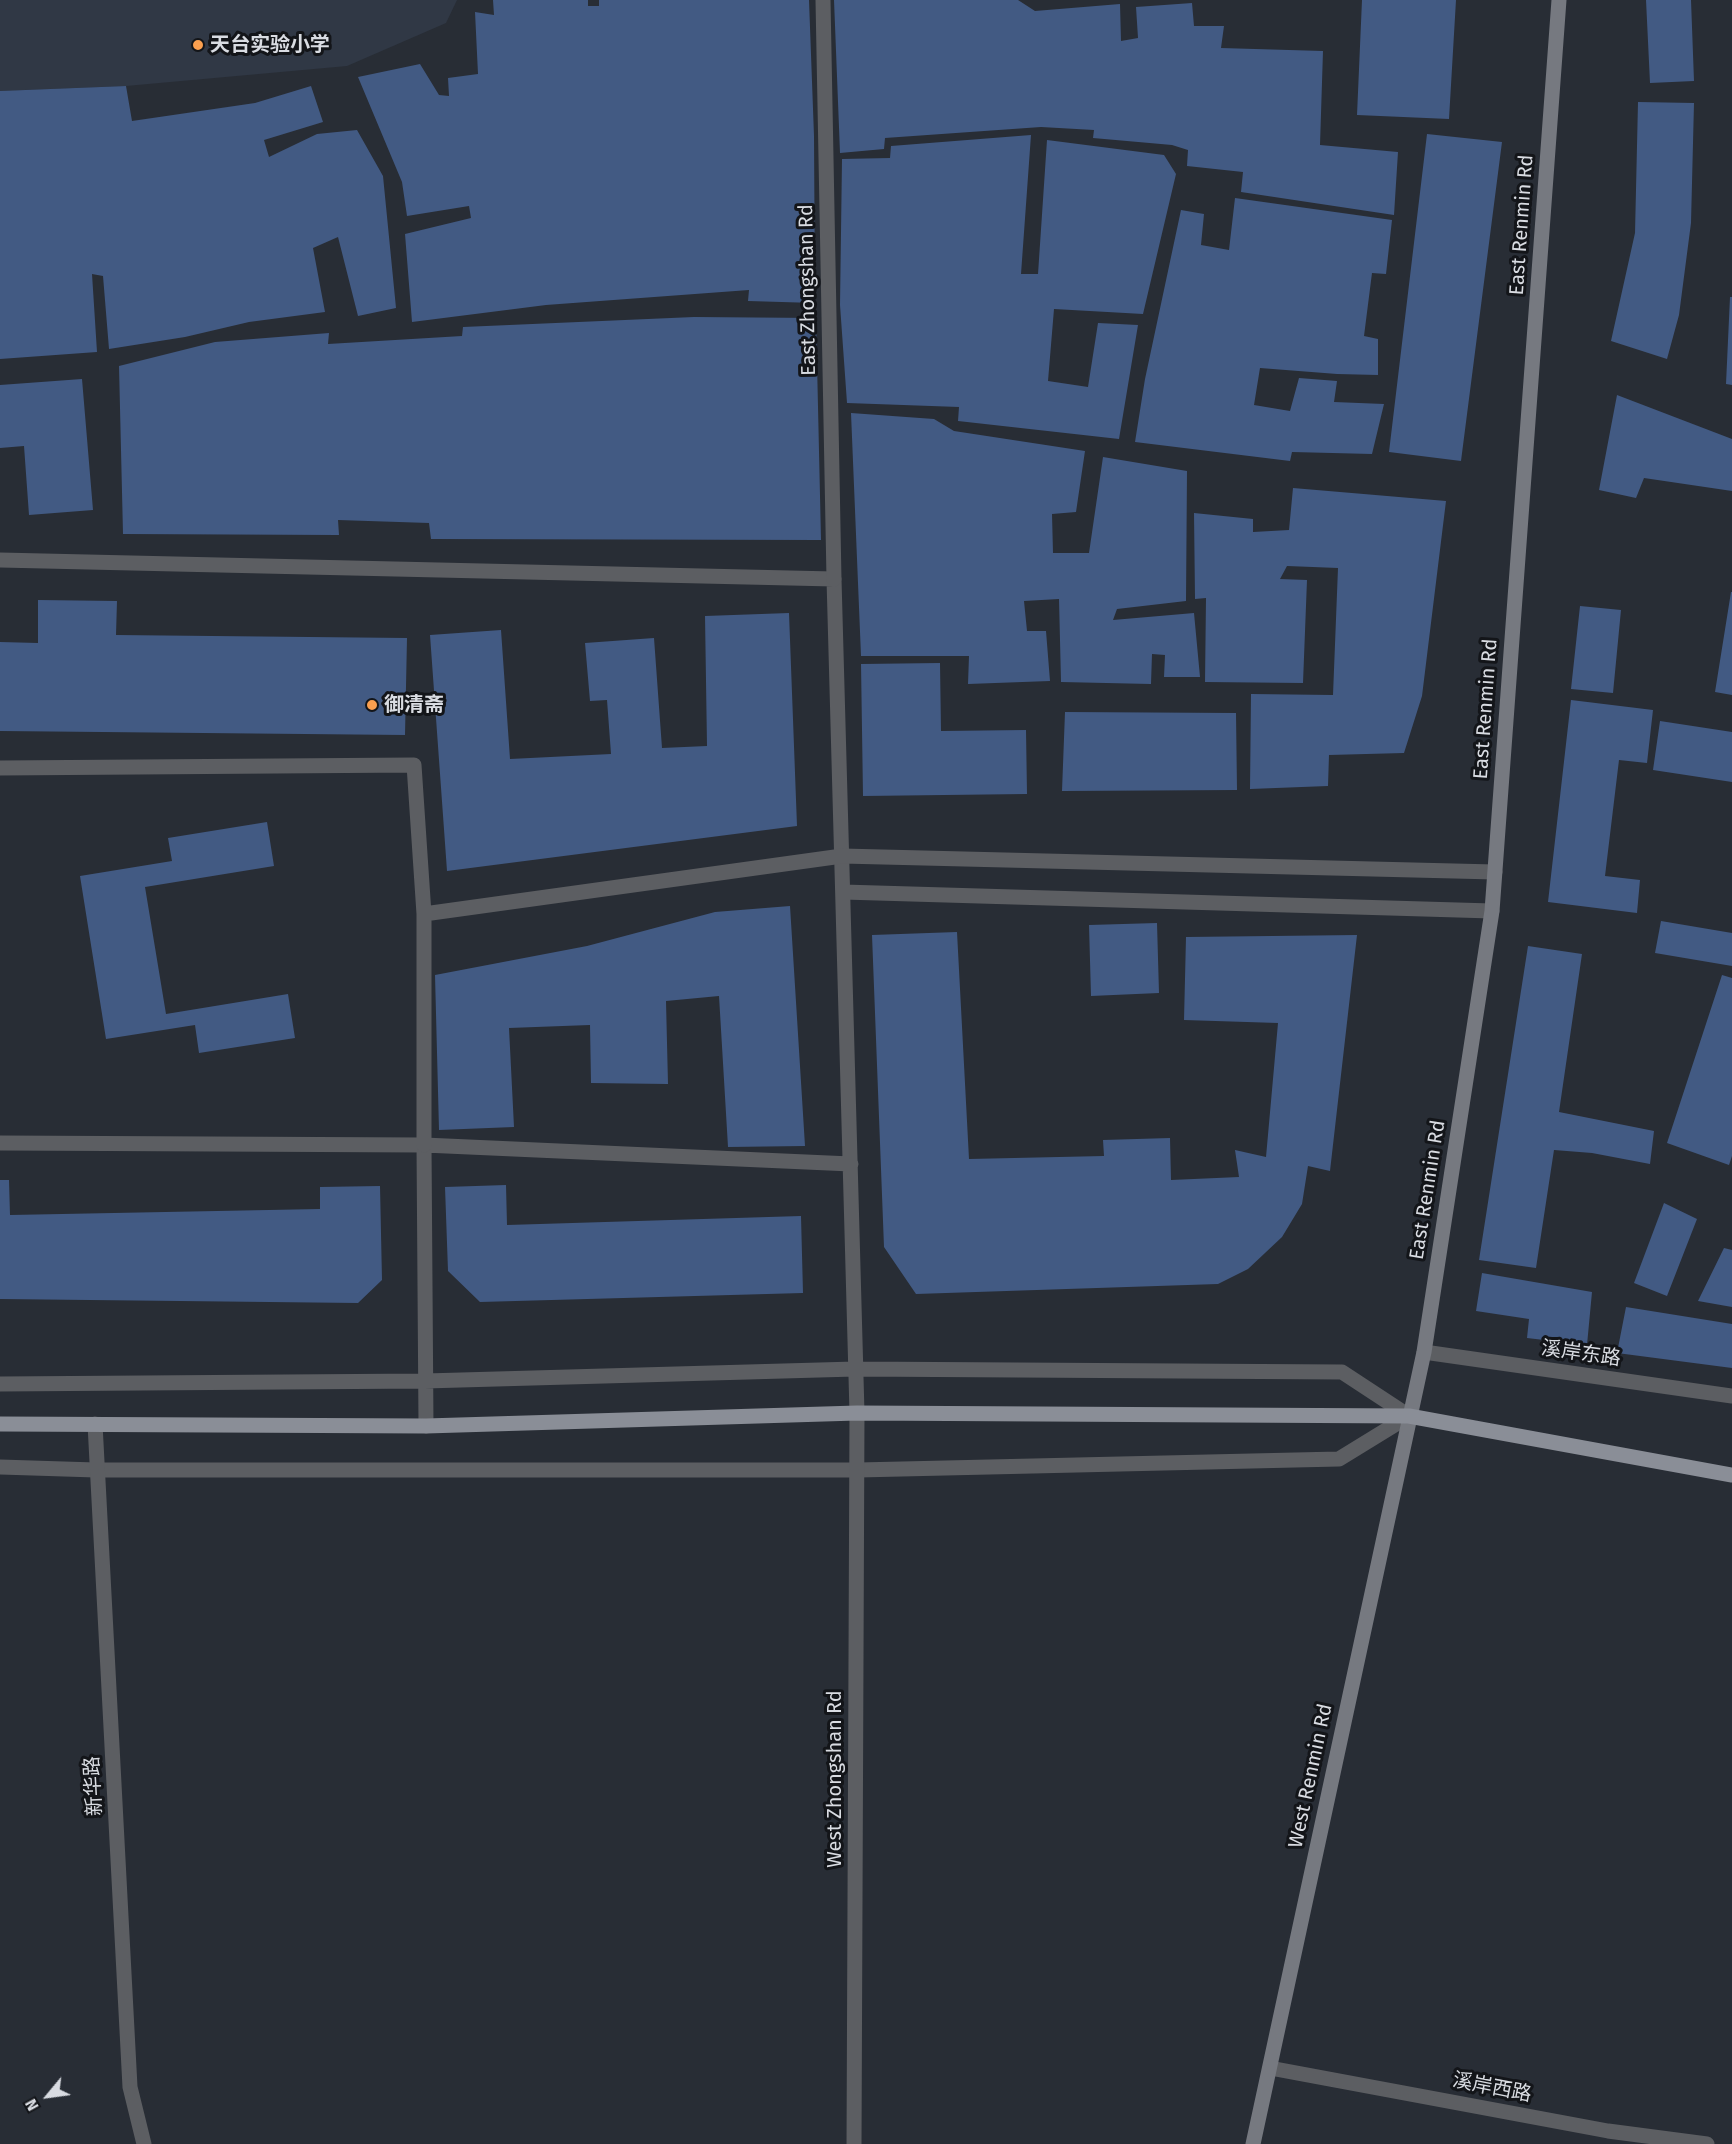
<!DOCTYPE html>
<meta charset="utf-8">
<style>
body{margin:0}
#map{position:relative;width:1732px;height:2144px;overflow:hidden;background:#282d35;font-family:"Fira Sans",sans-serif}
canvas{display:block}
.north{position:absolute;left:18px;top:2066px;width:60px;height:60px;-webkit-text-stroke:4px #131519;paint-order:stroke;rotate:241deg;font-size:16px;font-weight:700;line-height:24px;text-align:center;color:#d9dce2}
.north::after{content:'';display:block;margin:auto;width:21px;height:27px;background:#d9dce2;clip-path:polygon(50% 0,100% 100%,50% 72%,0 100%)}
</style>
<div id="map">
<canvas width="1732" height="2144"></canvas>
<div class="north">N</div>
</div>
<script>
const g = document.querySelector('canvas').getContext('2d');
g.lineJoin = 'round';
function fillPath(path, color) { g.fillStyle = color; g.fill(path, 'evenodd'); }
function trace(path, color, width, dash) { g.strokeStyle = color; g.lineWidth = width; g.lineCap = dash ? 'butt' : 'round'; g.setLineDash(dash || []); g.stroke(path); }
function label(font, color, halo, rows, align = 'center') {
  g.font = font + ' "Fira Sans","Noto Sans SC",sans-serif'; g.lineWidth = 6; g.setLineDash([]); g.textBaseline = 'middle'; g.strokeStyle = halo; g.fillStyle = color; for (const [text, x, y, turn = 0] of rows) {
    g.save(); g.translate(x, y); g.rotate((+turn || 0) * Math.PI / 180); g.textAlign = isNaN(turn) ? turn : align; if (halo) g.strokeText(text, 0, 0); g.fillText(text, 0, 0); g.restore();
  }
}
fillPath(new Path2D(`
 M0,0H457L446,23L347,66L126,86L0,91Z`), '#303845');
fillPath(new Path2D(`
 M493,0H588V6H599V0H809L814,136L815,303L748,301L749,290L546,305L412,322L405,234L471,218L469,206L407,216L402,182L358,77L420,64L439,95L449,96L448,78L478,74L475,12L494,15Z
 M834,0H1018L1035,11L1120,4L1121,41L1138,38L1136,7L1192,3L1194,26H1224L1221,48L1323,51L1320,145L1398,152L1394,215L1241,192L1243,172L1187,166L1188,150L1172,145L1093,138L1094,130L1041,127L885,138L884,149L840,153Z
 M1362,0H1456L1449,119L1357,115Z
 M1646,0H1691L1694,81L1650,83Z
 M126,86L132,121L255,103L311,86L323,122L264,140L269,157L317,134L357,130L383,176L396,308L358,316L338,237L313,248L325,312L249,322L185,337L109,349L103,276L92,274L97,352L0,359V91Z
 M1638,102L1694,103L1691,223L1679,315L1667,359L1611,341L1635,233Z
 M1427,134L1502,142L1461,461L1389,452Z
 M1031,135L1021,274H1038L1047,140L1164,155L1176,174L1143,314L1054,309L1048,381L1088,387L1098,323L1138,325L1119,439L958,421L959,407L847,403L840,305L842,159L890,158L891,146Z
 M1235,198L1392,220L1386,274L1372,273L1364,336L1378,339V375L1337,374L1260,368L1254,405L1290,411L1299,378L1337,381L1334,402L1384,404L1372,454L1292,452L1290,461L1135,442L1145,379L1181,210L1204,214L1201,245L1229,250Z
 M1730,297H1732V385L1726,384Z
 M694,317L816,318L821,540L431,539L429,523L338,520L339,535L123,534L119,366L215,342L329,333L328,344L462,336L463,327Z
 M82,379L93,510L29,515L24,446L0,448V385Z
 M1617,395L1732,439V491L1644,478L1636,498L1599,490Z
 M851,413L934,419L954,431L1085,451L1076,512L1052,514L1053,553H1089L1103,457L1187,471L1186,601L1117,609L1113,620L1194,613L1200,677H1164L1165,655L1152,654L1151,684L1061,682L1059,599L1024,601L1027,631H1046L1050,681L968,684L969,656H861Z
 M1293,488L1446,501L1422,696L1404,753L1329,755L1328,786L1250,789L1251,694L1333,695L1338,568L1287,566L1280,579L1307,580L1303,683L1205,682L1206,598L1195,599L1194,513L1253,519V532L1289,530Z
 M1731,592H1732V695L1715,692Z
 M38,600L117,601L116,635L407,638L405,735L0,731V642L38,643Z
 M1580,606L1621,610L1613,693L1571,689Z
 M789,613L797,826L447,871L430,635L501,630L510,759L611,754L607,700L590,701L585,643L654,638L662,748L707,746L705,616Z
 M940,663L941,731L1026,730L1027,794L863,796L861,664Z
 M1571,700L1653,710L1647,763L1619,760L1605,876L1640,880L1637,913L1548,902Z
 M1065,712L1236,713L1237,790L1062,791Z
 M1660,721L1732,732V782L1653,770Z
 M267,822L274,866L145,887L166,1014L288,994L295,1038L199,1053L195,1025L106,1039L80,876L172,861L168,838Z
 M790,906L805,1146L728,1147L719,996L666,1001L668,1084L591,1083L590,1025L509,1028L514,1127L439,1130L435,975L587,946L715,912Z
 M1661,921L1732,933V966L1655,953Z
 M1157,923L1159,993L1091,996L1089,925Z
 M957,932L969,1159L1104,1156L1103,1140L1170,1138L1171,1180L1239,1177L1235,1150L1266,1157L1278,1023L1184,1020L1186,937L1357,935L1330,1171L1308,1166L1302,1204L1282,1237L1248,1269L1218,1284L916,1294L884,1247L872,935Z
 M1528,946L1582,954L1559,1112L1654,1131L1650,1164L1592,1153L1554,1150L1536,1268L1479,1260Z
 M1722,975L1732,978V1156L1729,1165L1667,1143Z
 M0,1180H9L10,1215L320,1209V1187L380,1186L382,1280L358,1303L0,1299Z
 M506,1185L507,1225L801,1216L803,1293L480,1302L448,1271L445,1187Z
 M1664,1203L1697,1219L1667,1296L1634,1283Z
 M1724,1248L1732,1250V1307L1698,1301Z
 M1482,1273L1592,1292L1587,1345L1527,1338L1529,1319L1476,1311Z
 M1626,1307L1732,1324V1368L1617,1353Z`), '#425a83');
trace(new Path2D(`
 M0,560L834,579L857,1413
 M843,892L1492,911
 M0,1143L424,1145L851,1164
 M424,1145L426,1426
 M0,1384L425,1381L855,1369L1342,1372L1409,1416L1339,1459L858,1470H96L0,1467`), '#5c5e62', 15);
trace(new Path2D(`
 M823,0L834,579
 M0,768L414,765L424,914L842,856L1495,872
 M424,1145V914
 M1424,1352L1732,1396
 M95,1424L130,2087L144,2144
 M1270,2068L1608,2131L1707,2144
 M854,2144L857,1413`), '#5c5e62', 15);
trace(new Path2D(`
 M1253,2144L1424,1352L1492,911L1559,0`), '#767980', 15);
trace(new Path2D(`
 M0,1424L426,1426L857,1413L1409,1416L1732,1475`), '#8a8e97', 15);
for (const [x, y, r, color] of [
 [198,45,6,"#fa9f4f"],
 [372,705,6,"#fa9f4f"]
]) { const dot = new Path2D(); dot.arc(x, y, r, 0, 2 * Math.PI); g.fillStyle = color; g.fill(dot); trace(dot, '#131519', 2); }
label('bold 20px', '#d9dce2', '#131519', [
 ["天台实验小学",210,45],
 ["御清斋",384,705]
], 'left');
label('20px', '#d9dce2', '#131519', [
 ["East Renmin Rd",1522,225,-86],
 ["East Zhongshan Rd",808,290,-91],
 ["East Renmin Rd",1486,709,-86],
 ["East Renmin Rd",1428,1190,-81],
 ["溪岸东路",1581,1354,8],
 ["West Renmin Rd",1311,1776,-78],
 ["West Zhongshan Rd",835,1779,-90],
 ["新华路",94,1786,-93],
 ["溪岸西路",1492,2088,11]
]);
</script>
